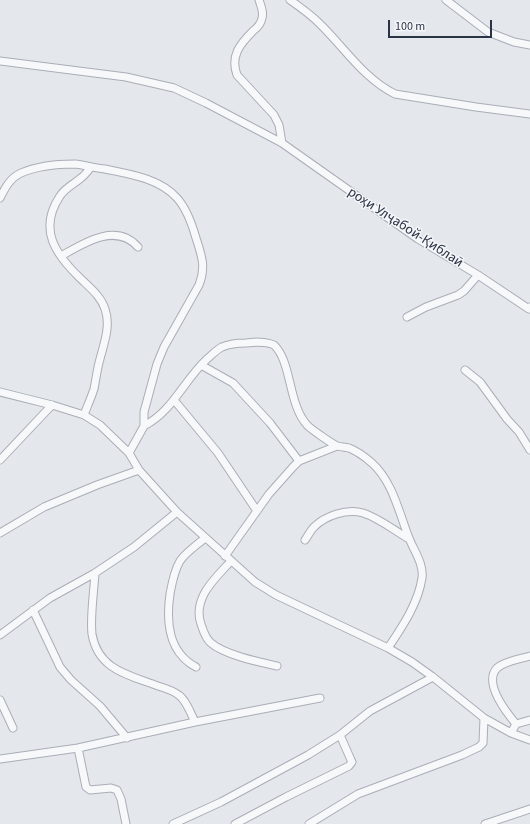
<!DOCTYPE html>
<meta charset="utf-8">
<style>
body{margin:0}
#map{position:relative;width:530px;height:824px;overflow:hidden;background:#e4e7ec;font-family:"Source Sans 3",sans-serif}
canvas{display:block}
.scale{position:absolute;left:388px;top:20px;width:104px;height:18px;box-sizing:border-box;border:2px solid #2b3445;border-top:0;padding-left:5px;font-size:12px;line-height:14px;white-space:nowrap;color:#2b3445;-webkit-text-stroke:3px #f4f6f9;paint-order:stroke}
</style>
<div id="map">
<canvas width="530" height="824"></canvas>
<div class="scale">100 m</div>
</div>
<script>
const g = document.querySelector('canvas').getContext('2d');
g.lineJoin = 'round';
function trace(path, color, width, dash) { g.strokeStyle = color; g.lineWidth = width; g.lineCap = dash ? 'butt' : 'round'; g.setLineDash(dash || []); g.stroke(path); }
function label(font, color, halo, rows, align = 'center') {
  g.font = font + ' "Source Sans 3",sans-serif'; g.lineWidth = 3; g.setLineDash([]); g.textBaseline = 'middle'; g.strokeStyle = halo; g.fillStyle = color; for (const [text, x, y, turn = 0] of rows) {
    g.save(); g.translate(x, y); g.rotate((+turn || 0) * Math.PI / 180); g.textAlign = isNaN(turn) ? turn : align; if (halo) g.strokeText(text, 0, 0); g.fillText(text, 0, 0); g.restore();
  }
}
const minor = new Path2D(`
 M259,0C261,6 264,12 262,18C261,24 257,28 253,31C240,44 230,56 237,75L274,115L279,125L282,143
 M290,0C300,7 310,14 319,23C344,47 363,78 395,94L476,107L530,114
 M446,0L488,32L514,42L530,45
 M0,61L126,77L174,88L206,103L282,143L418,239L478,275L529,309L530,307
 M0,198C5,188 10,178 21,173C37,166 57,164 75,164C84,165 95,168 105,169C129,174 159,178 177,198C187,209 192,224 196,238C202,256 206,268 199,285L164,347L157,364L144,412V426L129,453
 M61,256C84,243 116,222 138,247
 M407,317L426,307L458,295L464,291L478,275
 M201,365L233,383L270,423L299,461
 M465,370L480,382L507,419L519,432L530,450
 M0,392L52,405L84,415L100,425L129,453L139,470L177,512L255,582L276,595L388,648L412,662L433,677L484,718L511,733L530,740
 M174,400L218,453L257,511
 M84,415C87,407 91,398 94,389C96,379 97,369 100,359C104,343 111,326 105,309C101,296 89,287 80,278C55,254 38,229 60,196C65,188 74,184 81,178C85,175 88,171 91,167
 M144,426C173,411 184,380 207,359C212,355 216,350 222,347C229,344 238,343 246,343C255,342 265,341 274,345C292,362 288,404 307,425C312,430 331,443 337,446C341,447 345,447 349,448C357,451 365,457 372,463C393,482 399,513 409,538C414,551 424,564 422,578C418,604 402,627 388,648
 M0,460L52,405
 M0,533L44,507L97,485L139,470
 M305,540C308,536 310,531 314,527C325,516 347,508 363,513C379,518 395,531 409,539
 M225,556L269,494L293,467L299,461L337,446
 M231,561C222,571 210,582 204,594C199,604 197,613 201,624C203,630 205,638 211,643C225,655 259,662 277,666
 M33,610L60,667L71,680L100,706L127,738
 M0,635L50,598L95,573L134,547L177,512
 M196,667C168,652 166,622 170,594C172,583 174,571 180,561C186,552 197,545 205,538
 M0,700L13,728
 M195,722L320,698
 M516,724C506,712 483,683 497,668C505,661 520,659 530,656
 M511,733L516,724L530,720
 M78,748L195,722C191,714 187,702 180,696C174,691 165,688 158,686C129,675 98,670 92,634C90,617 94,591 95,573
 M0,759L78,748L86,787L90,790L111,788L117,790L121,799L126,824
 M173,824L221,802L308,755L340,735L370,711L433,677
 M235,824L286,797L349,766L352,762L351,760L340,735
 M309,824L358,794L462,755L479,747L483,743L484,718
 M485,824L530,809`);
trace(minor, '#a9aeb7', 9);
trace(minor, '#f7f8fa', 7);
label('14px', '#2b3445', '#f4f6f9', [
 ["роҳи Улҷабой-Қиблаӣ",405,228,33]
]);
</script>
